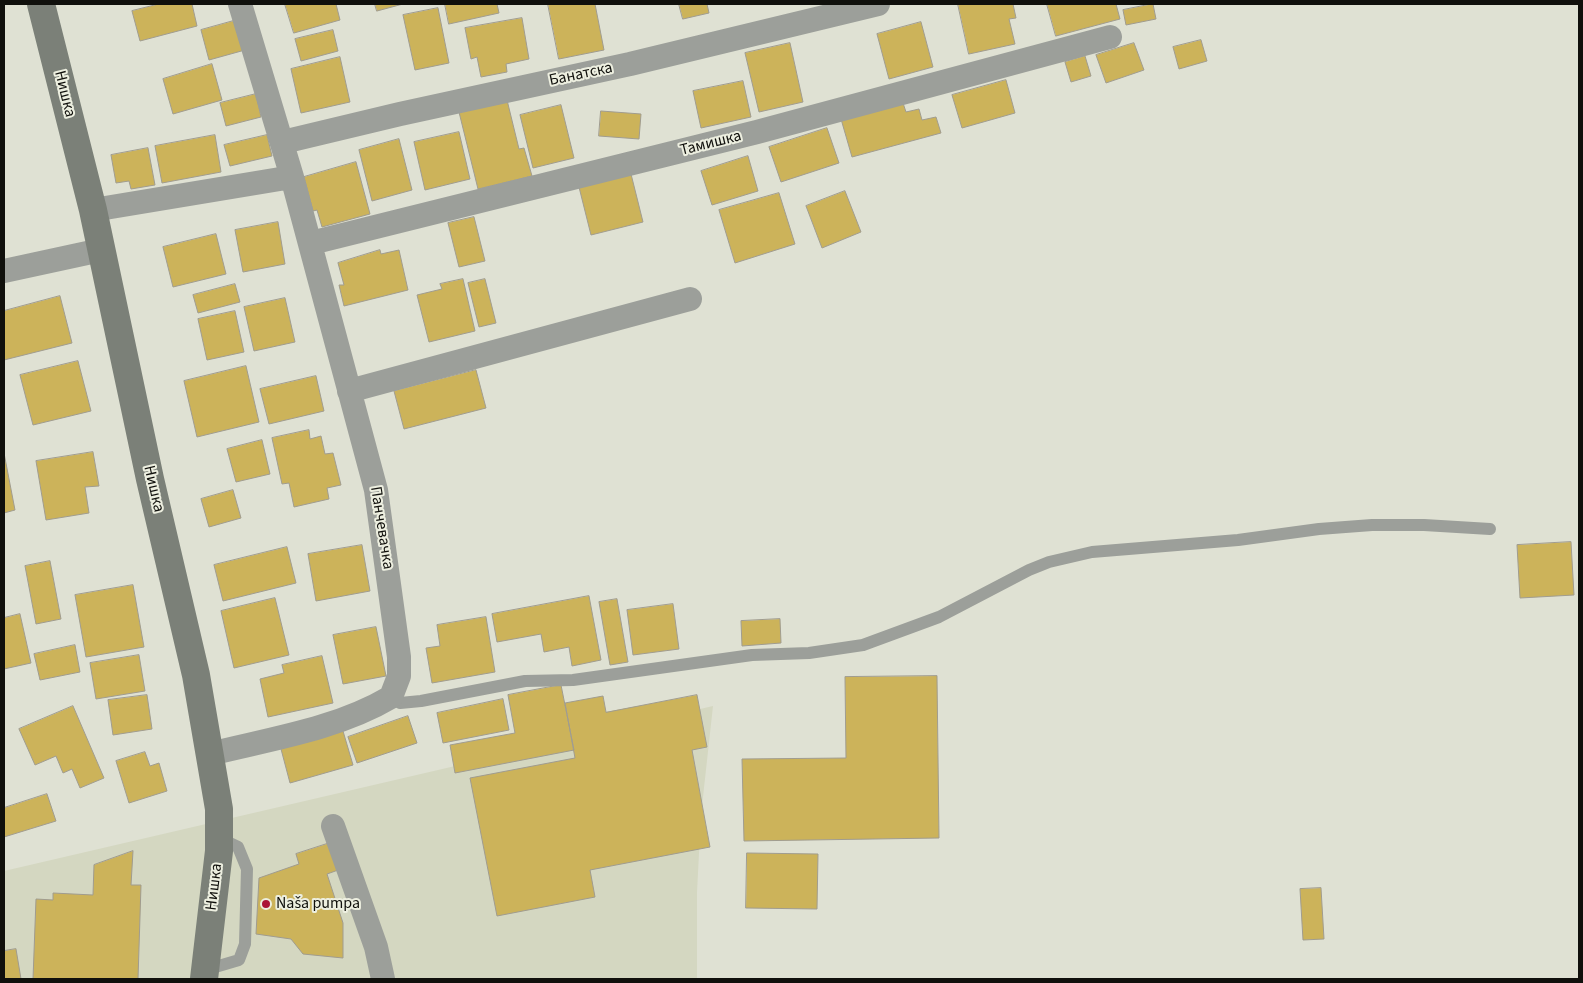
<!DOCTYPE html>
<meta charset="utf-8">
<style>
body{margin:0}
#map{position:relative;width:1583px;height:983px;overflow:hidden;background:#dfe1d3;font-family:"Source Sans 3",sans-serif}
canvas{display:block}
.frame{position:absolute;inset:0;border:5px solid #10100c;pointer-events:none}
</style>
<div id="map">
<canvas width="1583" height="983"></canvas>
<div class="frame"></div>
</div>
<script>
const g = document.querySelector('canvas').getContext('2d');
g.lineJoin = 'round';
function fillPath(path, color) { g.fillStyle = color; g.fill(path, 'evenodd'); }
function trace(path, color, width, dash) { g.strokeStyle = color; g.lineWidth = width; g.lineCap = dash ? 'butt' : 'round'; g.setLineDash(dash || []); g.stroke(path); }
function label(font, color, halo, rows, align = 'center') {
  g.font = font + ' "Source Sans 3",sans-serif'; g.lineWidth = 4; g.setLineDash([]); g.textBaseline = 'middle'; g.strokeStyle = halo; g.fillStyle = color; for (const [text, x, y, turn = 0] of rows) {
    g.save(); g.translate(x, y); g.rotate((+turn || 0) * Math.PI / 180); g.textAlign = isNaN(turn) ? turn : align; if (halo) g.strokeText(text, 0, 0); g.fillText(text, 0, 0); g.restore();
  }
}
fillPath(new Path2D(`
 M713,706L701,815L697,892V979H4V871Z`), '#d4d7c1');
const building = new Path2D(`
 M159,4H192L197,26L140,41L132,11Z
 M285,4H336L340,20L294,33Z
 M375,4H403L377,11Z
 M445,4H497L499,13L449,24Z
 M548,4H595L604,50L559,59Z
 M679,4H707L709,13L683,19Z
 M958,4H1013L1016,18L1009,19L1015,44L969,54Z
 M1047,4H1116L1120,19L1056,36Z
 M1153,4L1156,19L1126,25L1123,10Z
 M438,8L449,63L415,70L403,15Z
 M522,18L529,59L506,64L507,72L481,77L477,57L471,59L465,28Z
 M237,20L245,50L209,60L201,30Z
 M921,22L933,67L889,79L877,34Z
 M333,30L338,51L301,61L295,39Z
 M1201,40L1207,61L1179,69L1173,47Z
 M790,43L803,102L759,112L745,53Z
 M1134,43L1144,70L1106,83L1096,55Z
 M1085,56L1091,76L1071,82L1065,62Z
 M340,57L350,102L301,113L291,69Z
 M212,64L222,100L173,114L163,79Z
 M1006,80L1015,113L962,128L952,95Z
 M743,81L751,117L701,128L693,91Z
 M256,94L261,117L226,126L220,103Z
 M507,100L519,149L524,148L532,176L478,189L459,112Z
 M903,103L906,112L919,109L922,120L936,117L941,133L852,157L841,119Z
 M561,105L574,158L533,168L520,115Z
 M601,111L641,114L639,139L599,136Z
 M827,128L839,163L781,182L769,147Z
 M459,132L470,179L425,190L414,142Z
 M215,135L221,172L162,183L155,146Z
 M267,135L272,156L230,166L224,145Z
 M399,139L412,190L372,201L359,150Z
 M148,148L155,185L131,189L129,181L116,183L111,155Z
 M748,156L758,191L712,205L701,171Z
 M356,162L370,214L322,227L317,210L313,211L304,177Z
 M631,174L643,222L591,235L579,187Z
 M845,191L861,232L822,248L806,206Z
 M779,193L795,244L735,263L719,210Z
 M474,217L485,261L459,267L448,223Z
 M278,222L285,264L243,272L235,230Z
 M216,234L226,274L173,287L163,247Z
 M380,250L381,254L399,250L408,290L344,306L339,285H344L338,263Z
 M463,279L475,331L429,342L417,295L442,289L440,284Z
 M485,279L496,323L479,327L468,283Z
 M235,284L240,302L198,313L193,295Z
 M60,296L72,343L4,360V311Z
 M285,298L295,342L254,351L244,307Z
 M235,311L244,352L207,360L198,319Z
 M78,361L91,411L33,425L20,375Z
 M246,366L259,422L197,437L184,381Z
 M476,370L486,408L404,429L394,391Z
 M316,376L324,411L269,424L260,389Z
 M309,430L310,439L321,436L325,454L333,453L341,485L327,488L329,499L294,507L289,483L282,484L272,438Z
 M262,440L270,474L236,482L227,449Z
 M93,452L99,486L85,487L89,513L46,520L36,461Z
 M4,453L15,510L4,513Z
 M233,490L241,518L209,527L201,499Z
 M1571,542L1574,595L1520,598L1517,545Z
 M362,545L370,591L316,601L308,554Z
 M287,547L296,583L223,601L214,565Z
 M50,561L61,619L36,624L25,566Z
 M133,585L144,647L86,657L75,595Z
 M589,596L601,660L572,666L569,647L544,652L541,634L497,642L492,614Z
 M275,598L289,655L234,668L221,611Z
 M617,599L628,662L610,665L599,602Z
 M673,604L679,649L633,655L627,610Z
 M20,614L31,663L4,669V618Z
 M486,617L495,672L432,683L426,648L440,646L437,625Z
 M780,619L781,643L742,646L741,621Z
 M376,627L386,676L343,684L333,635Z
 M75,645L80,672L40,680L34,654Z
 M139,655L145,691L96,699L90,663Z
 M322,656L333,703L268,717L260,679L284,673L282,665Z
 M937,676L939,838L744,841L742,759L846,758L845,677Z
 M561,685L574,750L455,773L450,745L515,733L508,695Z
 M147,695L152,729L113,735L108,700Z
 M697,695L707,747L692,750L710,847L590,870L595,897L497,916L470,778L575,758L565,703L603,696L606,712Z
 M503,699L509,730L443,743L437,713Z
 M73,706L104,778L80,788L72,769L63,773L56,756L35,765L19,729Z
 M408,716L417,743L357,763L348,737Z
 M343,731L353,765L290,783L281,749Z
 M145,752L150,766L159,763L167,791L129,803L116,761Z
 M47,794L56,821L4,837V808Z
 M333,842L341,869L327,874L343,923V958L303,954L291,939L256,934L259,878L299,864L296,854Z
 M133,851L131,885H141L138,979H33L36,899L53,900V893L93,895L94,865Z
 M747,853L818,854L817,909L746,908Z
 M1321,888L1324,939L1303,940L1300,889Z
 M16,949L21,979H4V951Z`);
fillPath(building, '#ccb35a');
trace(building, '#a09c8f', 1);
trace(new Path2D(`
 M391,697L400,703L421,701L525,681L573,680L752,655L809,653L863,645L939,617L1029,570L1049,562L1092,552L1238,540L1319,529L1372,525H1424L1490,529
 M205,970L239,960L245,944L247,869L238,847L219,838`), '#9c9f9a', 12);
trace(new Path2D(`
 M283,142L400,114L630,64L878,4
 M93,210L292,177L240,4
 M311,243L757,132L1110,37
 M4,271L101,250
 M349,391L690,299
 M210,754C270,739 337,729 391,697L399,676V657L376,490L292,177
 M333,826L376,947L383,979`), '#9c9f9a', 24);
trace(new Path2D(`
 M41,4L93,210L150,479L196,675L219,809V851L204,979`), '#7b8078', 28);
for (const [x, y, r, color] of [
 [266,904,5,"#ab1435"]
]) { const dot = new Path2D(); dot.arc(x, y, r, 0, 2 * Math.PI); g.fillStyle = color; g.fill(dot); trace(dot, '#edefe0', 2); }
label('16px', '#10100c', '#edefe0', [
 ["Банатска",581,75,-12],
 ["Нишка",64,94,76],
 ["Тамишка",711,144,-14],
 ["Нишка",153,489,77],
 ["Панчевачка",381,528,81],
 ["Нишка",215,887,-83]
]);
label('16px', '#10100c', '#edefe0', [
 ["Naša pumpa",276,904]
], 'left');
</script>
